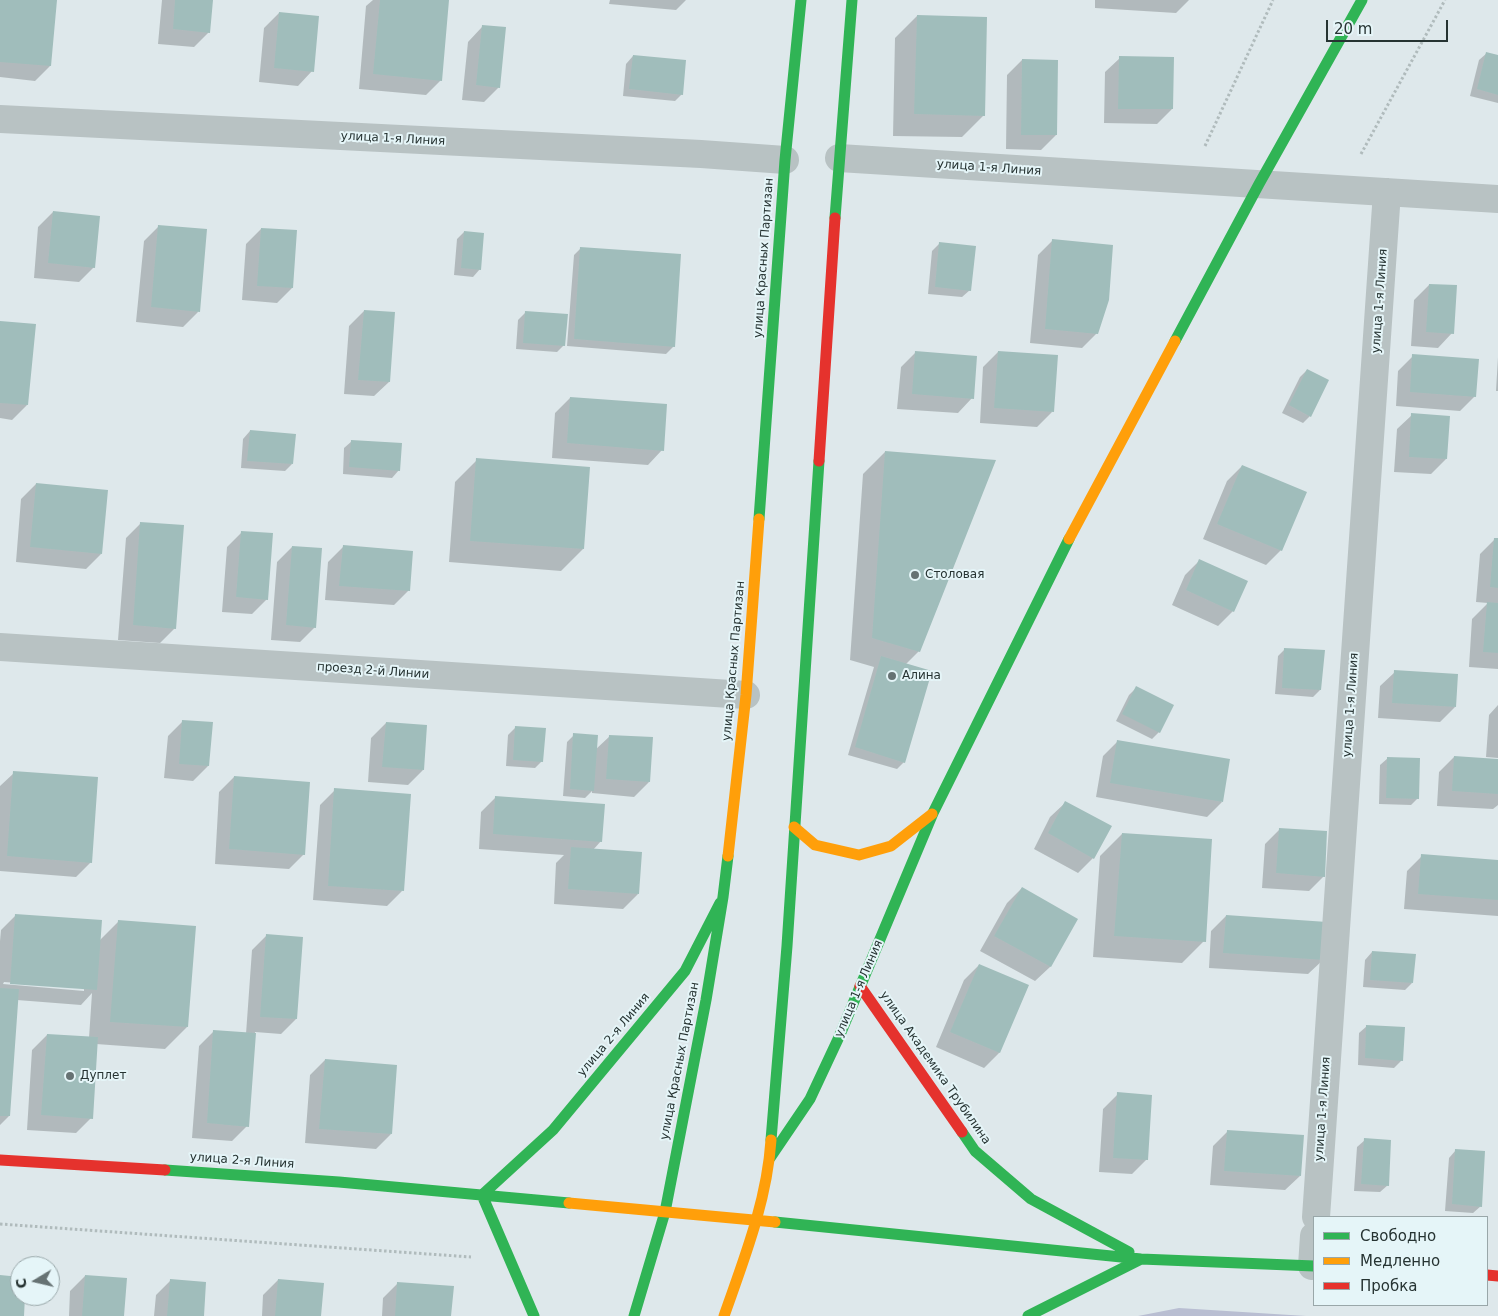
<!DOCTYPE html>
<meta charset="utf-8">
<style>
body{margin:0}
#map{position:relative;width:1498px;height:1316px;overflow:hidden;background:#dee8eb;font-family:"DejaVu Sans",sans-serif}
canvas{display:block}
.legend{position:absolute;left:1313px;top:1216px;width:175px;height:90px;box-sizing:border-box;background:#e5f5f8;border:1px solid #99a7a9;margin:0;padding:6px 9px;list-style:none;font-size:15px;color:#263332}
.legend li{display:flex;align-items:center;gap:10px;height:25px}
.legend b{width:25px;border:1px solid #99a7a9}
.north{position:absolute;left:10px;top:1256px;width:50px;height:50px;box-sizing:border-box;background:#e5f5f8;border:1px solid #99a7a9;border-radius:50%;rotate:261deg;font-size:14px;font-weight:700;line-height:20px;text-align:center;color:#263332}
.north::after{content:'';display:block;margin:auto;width:18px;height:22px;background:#667273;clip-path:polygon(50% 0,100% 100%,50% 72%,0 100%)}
.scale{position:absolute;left:1326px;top:20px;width:122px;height:22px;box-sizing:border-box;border:2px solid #263332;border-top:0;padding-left:6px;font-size:15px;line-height:18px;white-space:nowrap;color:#263332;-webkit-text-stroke:4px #e5f5f8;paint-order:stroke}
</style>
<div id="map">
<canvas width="1498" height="1316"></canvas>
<ul class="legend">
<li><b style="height:6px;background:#30b455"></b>Свободно</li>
<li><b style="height:6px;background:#ff9f0a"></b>Медленно</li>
<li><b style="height:6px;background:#e5322d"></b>Пробка</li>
</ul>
<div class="north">С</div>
<div class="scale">20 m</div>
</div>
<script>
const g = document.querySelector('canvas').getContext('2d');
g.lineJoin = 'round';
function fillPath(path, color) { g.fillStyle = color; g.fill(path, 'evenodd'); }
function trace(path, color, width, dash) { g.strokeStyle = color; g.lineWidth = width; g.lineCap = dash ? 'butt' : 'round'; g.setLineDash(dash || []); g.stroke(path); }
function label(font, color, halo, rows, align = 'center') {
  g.font = font + ' "DejaVu Sans",sans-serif'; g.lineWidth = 4; g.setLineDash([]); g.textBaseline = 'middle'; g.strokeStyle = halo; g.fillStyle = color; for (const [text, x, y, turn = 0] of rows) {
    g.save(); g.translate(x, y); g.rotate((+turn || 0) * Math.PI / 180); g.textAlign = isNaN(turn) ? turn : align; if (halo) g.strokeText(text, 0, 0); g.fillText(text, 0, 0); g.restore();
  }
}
fillPath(new Path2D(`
 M1179,1308L1306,1316H1138Z`), '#b9bed2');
fillPath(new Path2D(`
 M0,0H56L50,66L35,81L0,77Z
 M162,0H212L209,32L194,47L158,44Z
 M373,0H448L441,80L426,95L359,89L366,6Z
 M610,0H686L676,10L609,4Z
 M1095,0H1189L1176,13L1095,8Z
 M279,13L312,71L298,86L259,82L264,28Z
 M917,16L984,115L962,137L893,136L895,38Z
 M482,27L499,87L484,102L462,100L468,42Z
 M1487,53L1498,56V103L1470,96L1479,60Z
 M633,56L682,94L675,101L623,96L626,64Z
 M1120,58L1172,109L1157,124L1104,123L1105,72Z
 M1022,60L1056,135L1041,150L1006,149L1007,75Z
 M53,212L94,267L79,282L34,278L38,227Z
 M159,226L198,312L183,327L136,322L144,241Z
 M261,229L292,288L277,303L242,300L246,244Z
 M464,232L480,269L473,277L454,275L457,239Z
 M1053,240L1097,333L1082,348L1030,343L1038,255Z
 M940,243L970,290L962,297L928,294L932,251Z
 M581,248L674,346L666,354L567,346L574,255Z
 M1429,285L1452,333L1438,348L1411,346L1414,300Z
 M364,311L389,382L374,396L344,394L349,326Z
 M526,312L564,345L557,352L516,349L518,320Z
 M0,322L27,405L12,420L0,418Z
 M916,352L972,398L958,413L897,409L901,367Z
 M998,352L1052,412L1037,427L980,423L983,367Z
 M1413,356L1475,396L1460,411L1396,406L1398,371Z
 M1498,357V391H1496Z
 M1307,370L1310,416L1303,423L1282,413L1300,377Z
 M570,398L662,450L648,465L552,458L555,413Z
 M1412,415L1446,459L1431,474L1394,472L1397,429Z
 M250,431L292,464L285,471L241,468L243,439Z
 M352,441L399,470L392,478L343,474L344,448Z
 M885,452L919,651L905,665L904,762L897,769L848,755L874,667L850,660L863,474Z
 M477,460L583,549L561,571L449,562L455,482Z
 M1242,466L1281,550L1266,565L1203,539L1227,481Z
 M36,484L101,554L86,569L16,562L21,499Z
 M141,523L175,628L160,643L118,640L126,538Z
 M242,532L267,599L252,614L222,612L227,547Z
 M1495,539H1498V669L1469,667L1472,619L1488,603L1476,602L1480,554Z
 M292,547L315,627L300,642L271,640L277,562Z
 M343,547L409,590L394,605L325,600L328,562Z
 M1200,560L1233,611L1218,626L1172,605L1185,575Z
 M1285,649L1320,690L1313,697L1275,694L1278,656Z
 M1395,672L1455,707L1440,722L1378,718L1380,686Z
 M1136,688L1159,732L1152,739L1116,721L1129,695Z
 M1498,705V758L1486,757L1489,715Z
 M183,721L208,766L193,781L164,778L168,736Z
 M386,723L423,770L408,785L368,782L371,738Z
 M516,727L542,761L535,768L506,766L508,735Z
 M574,735L595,750L610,736L649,782L634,797L592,793V791L585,798L563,796L567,742Z
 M1118,741L1222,802L1207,817L1096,797L1103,756Z
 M1454,757L1498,761V805L1493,809L1437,806L1439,772Z
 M1388,758L1418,798L1411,805L1379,804L1380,765Z
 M14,773L91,862L76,877L0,871V786Z
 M234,777L304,854L289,869L215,864L219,792Z
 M335,790L402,891L387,906L313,900L320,805Z
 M496,797L601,841L593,850L638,894L623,909L554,904L556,863L564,855L479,849L481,812Z
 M1065,803L1093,858L1078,873L1034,849L1050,817Z
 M1280,829L1324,876L1309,891L1262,888L1265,844Z
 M1122,834L1204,941L1182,963L1093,957L1100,856Z
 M1422,856L1498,861V916L1404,909L1407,871Z
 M1022,888L1076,919L1050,967L1035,981L980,951L1007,903Z
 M16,915L99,941L118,922L187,1027L165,1049L96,1044L91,1118L76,1133L27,1130L32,1050L47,1035L89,1038L92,993L81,1005L17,1000L9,1116L0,1125V941L1,930ZM4,982L84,988V991L3,984Z
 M1226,916L1323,960L1308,974L1209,968L1211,931Z
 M267,935L296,1019L281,1034L255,1032L247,1126L232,1141L192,1138L199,1046L214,1031L246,1034L252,950Z
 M1372,952L1412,983L1405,990L1363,987L1365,960Z
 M979,965L1028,986L999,1053L984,1068L936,1047L964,980Z
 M1367,1026L1402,1060L1394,1068L1358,1065L1359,1033Z
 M325,1060L391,1134L376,1149L305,1143L310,1075Z
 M1118,1094L1147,1159L1132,1174L1099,1172L1103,1109Z
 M1228,1131L1300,1176L1285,1190L1210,1185L1213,1146Z
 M1365,1140L1388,1185L1380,1192L1354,1191L1357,1147Z
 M1456,1150L1481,1206L1473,1213L1445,1211L1449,1158Z
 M85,1276L122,1316H69L70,1291Z
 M171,1280L203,1316H154L156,1295Z
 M278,1280L320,1316H262L263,1295Z
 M398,1283L450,1316H382L383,1298Z`), '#0003');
fillPath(new Path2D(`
 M0,0H57L51,66L0,62Z
 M175,0H213L210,33L173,29Z
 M380,0H449L442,81L373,74Z
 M279,12L319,16L314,72L274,68Z
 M917,15L987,17L985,116L914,114Z
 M482,25L506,27L500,88L476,85Z
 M1486,52L1498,55V95L1477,89Z
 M633,55L686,60L683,95L629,89Z
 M1119,56L1174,57L1173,109H1118Z
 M1022,59L1058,60L1057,135H1021Z
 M53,211L100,216L95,268L48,263Z
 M158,225L207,229L200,312L151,307Z
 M261,228L297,230L293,288L257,286Z
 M464,231L484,233L481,270L461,268Z
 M1052,239L1113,245L1109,300L1098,334L1045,329Z
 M939,242L976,246L971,291L935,287Z
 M580,247L681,254L675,347L574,339Z
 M1429,284L1457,285L1454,334L1426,332Z
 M364,310L395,312L390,382L358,380Z
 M525,311L568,314L565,346L523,343Z
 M0,321L36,324L28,405L0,403Z
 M915,351L977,356L974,399L912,394Z
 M998,351L1058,355L1054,412L994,408Z
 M1412,354L1479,359L1476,397L1410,392Z
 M1307,369L1329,380L1311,417L1289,405Z
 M570,397L667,404L664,451L567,443Z
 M1411,413L1450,416L1447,459L1409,457Z
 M250,430L296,434L293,464L247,461Z
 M351,440L402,443L400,471L349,467Z
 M885,451L996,460L920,652L872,638Z
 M476,458L590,467L584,549L470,541Z
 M1242,465L1307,492L1282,551L1217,524Z
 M36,483L108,490L102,554L30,547Z
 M140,522L184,525L176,629L133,625Z
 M241,531L273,533L268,600L236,597Z
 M1494,538H1498V588L1490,587Z
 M343,545L413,551L410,591L339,586Z
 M292,546L322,548L316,628L286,625Z
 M1199,559L1248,581L1234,612L1186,590Z
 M1487,602L1498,603V653L1483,652Z
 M1284,648L1325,650L1321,690L1282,688Z
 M881,656L932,671L905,763L855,747Z
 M1394,670L1458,674L1456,707L1392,703Z
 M1136,686L1174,705L1160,733L1122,714Z
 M182,720L213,722L209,766L179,764Z
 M386,722L427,725L424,770L382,767Z
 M515,726L546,728L543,762L513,760Z
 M573,733L598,735L594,791L570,789Z
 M609,735L653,737L650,782L606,779Z
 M1117,740L1230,759L1223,802L1110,783Z
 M1454,756L1498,759V794L1452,791Z
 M1387,757L1420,758L1419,799L1386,798Z
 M13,771L98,777L92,863L7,856Z
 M234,776L310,782L305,855L229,849Z
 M334,788L411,794L404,891L328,886Z
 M495,796L605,804L602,842L493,834Z
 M1065,801L1112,826L1094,859L1048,833Z
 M1279,828L1327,831L1325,877L1276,873Z
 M1122,833L1212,839L1206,942L1114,936Z
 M571,847L642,852L639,894L568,889Z
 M1421,854L1498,860V900L1418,894Z
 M1022,887L1078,919L1051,967L994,936Z
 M15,914L102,920L97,990L10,984Z
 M1226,915L1327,922L1324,960L1223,953Z
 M118,920L196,926L188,1027L110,1022Z
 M266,934L303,937L297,1019L260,1017Z
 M1372,951L1416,954L1413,983L1370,980Z
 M979,964L1029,985L1000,1053L950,1032Z
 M0,988L19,989L10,1116H0Z
 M1366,1025L1405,1027L1403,1061L1365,1058Z
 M213,1030L256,1033L249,1127L207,1123Z
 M47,1034L98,1037L93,1119L41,1115Z
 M325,1059L397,1065L392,1134L319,1129Z
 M1117,1092L1152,1095L1148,1160L1113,1158Z
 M1227,1130L1304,1135L1301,1176L1224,1171Z
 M1364,1138L1391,1140L1389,1186L1361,1184Z
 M1455,1149L1485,1151L1482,1207L1452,1204Z
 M0,1275L20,1277V1296H25L24,1316H0Z
 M85,1275L127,1278L124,1316H82Z
 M170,1279L206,1282L204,1316H167Z
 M278,1279L324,1283L321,1316H275Z
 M397,1282L454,1286L451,1316H395Z`), '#a0bdbb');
trace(new Path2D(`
 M1205,146L1273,0
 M1361,154L1445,0
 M0,1224L471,1257`), '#b0bbbc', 3, [2.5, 2.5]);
trace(new Path2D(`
 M0,119L701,154L785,160
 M839,158L1498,199
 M0,647L746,695
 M1316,1217L1387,192
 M1312,1266L1314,1236`), '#b8c2c3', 28);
trace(new Path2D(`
 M835,218L852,0
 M1175,341L1259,184L1362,0
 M759,519L785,160L801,0
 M962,1132L975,1151L1031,1199L1129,1252
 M771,1140L787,946L819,461
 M770,1158L810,1099L839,1037L933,813L1069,539
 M165,1170L339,1182L569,1203
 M482,1195L553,1130L685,971L720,903
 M482,1195L534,1316
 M775,1222L1141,1259L1314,1266
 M634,1316L665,1212L706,1000L723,897L728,856
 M1028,1316L1141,1259`), '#30b455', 11);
trace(new Path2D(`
 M1069,539L1175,341
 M794,827L815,845L859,855L891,846L932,814
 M728,856L746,695L759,519
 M569,1203L775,1222
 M724,1316C744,1259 767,1201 771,1140`), '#ff9f0a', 11);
trace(new Path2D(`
 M819,461L835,218
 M860,986L962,1132
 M0,1160L165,1170
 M1487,1275L1498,1276`), '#e5322d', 11);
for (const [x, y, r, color] of [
 [915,575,5,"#667273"],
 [892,676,5,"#667273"],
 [70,1076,5,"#667273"]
]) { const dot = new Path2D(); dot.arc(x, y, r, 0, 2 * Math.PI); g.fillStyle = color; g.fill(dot); trace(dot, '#e5f5f8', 2); }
label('12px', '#263332', '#e5f5f8', [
 ["улица 1-я Линия",393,139,3],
 ["улица 1-я Линия",989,168,4],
 ["улица Красных Партизан",764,258,-86],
 ["улица 1-я Линия",1380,301,-86],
 ["улица Красных Партизан",734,661,-85],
 ["проезд 2-й Линии",373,671,4],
 ["улица 1-я Линия",1351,705,-86],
 ["улица 1-я Линия",859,989,-67],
 ["улица 2-я Линия",614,1035,-50],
 ["улица Красных Партизан",680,1061,-79],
 ["улица Академика Трубилина",935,1068,55],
 ["улица 1-я Линия",1323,1109,-86],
 ["улица 2-я Линия",242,1161,4]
]);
label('12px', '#263332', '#e5f5f8', [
 ["Столовая",925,575],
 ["Алина",902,676],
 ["Дуплет",80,1076]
], 'left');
</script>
